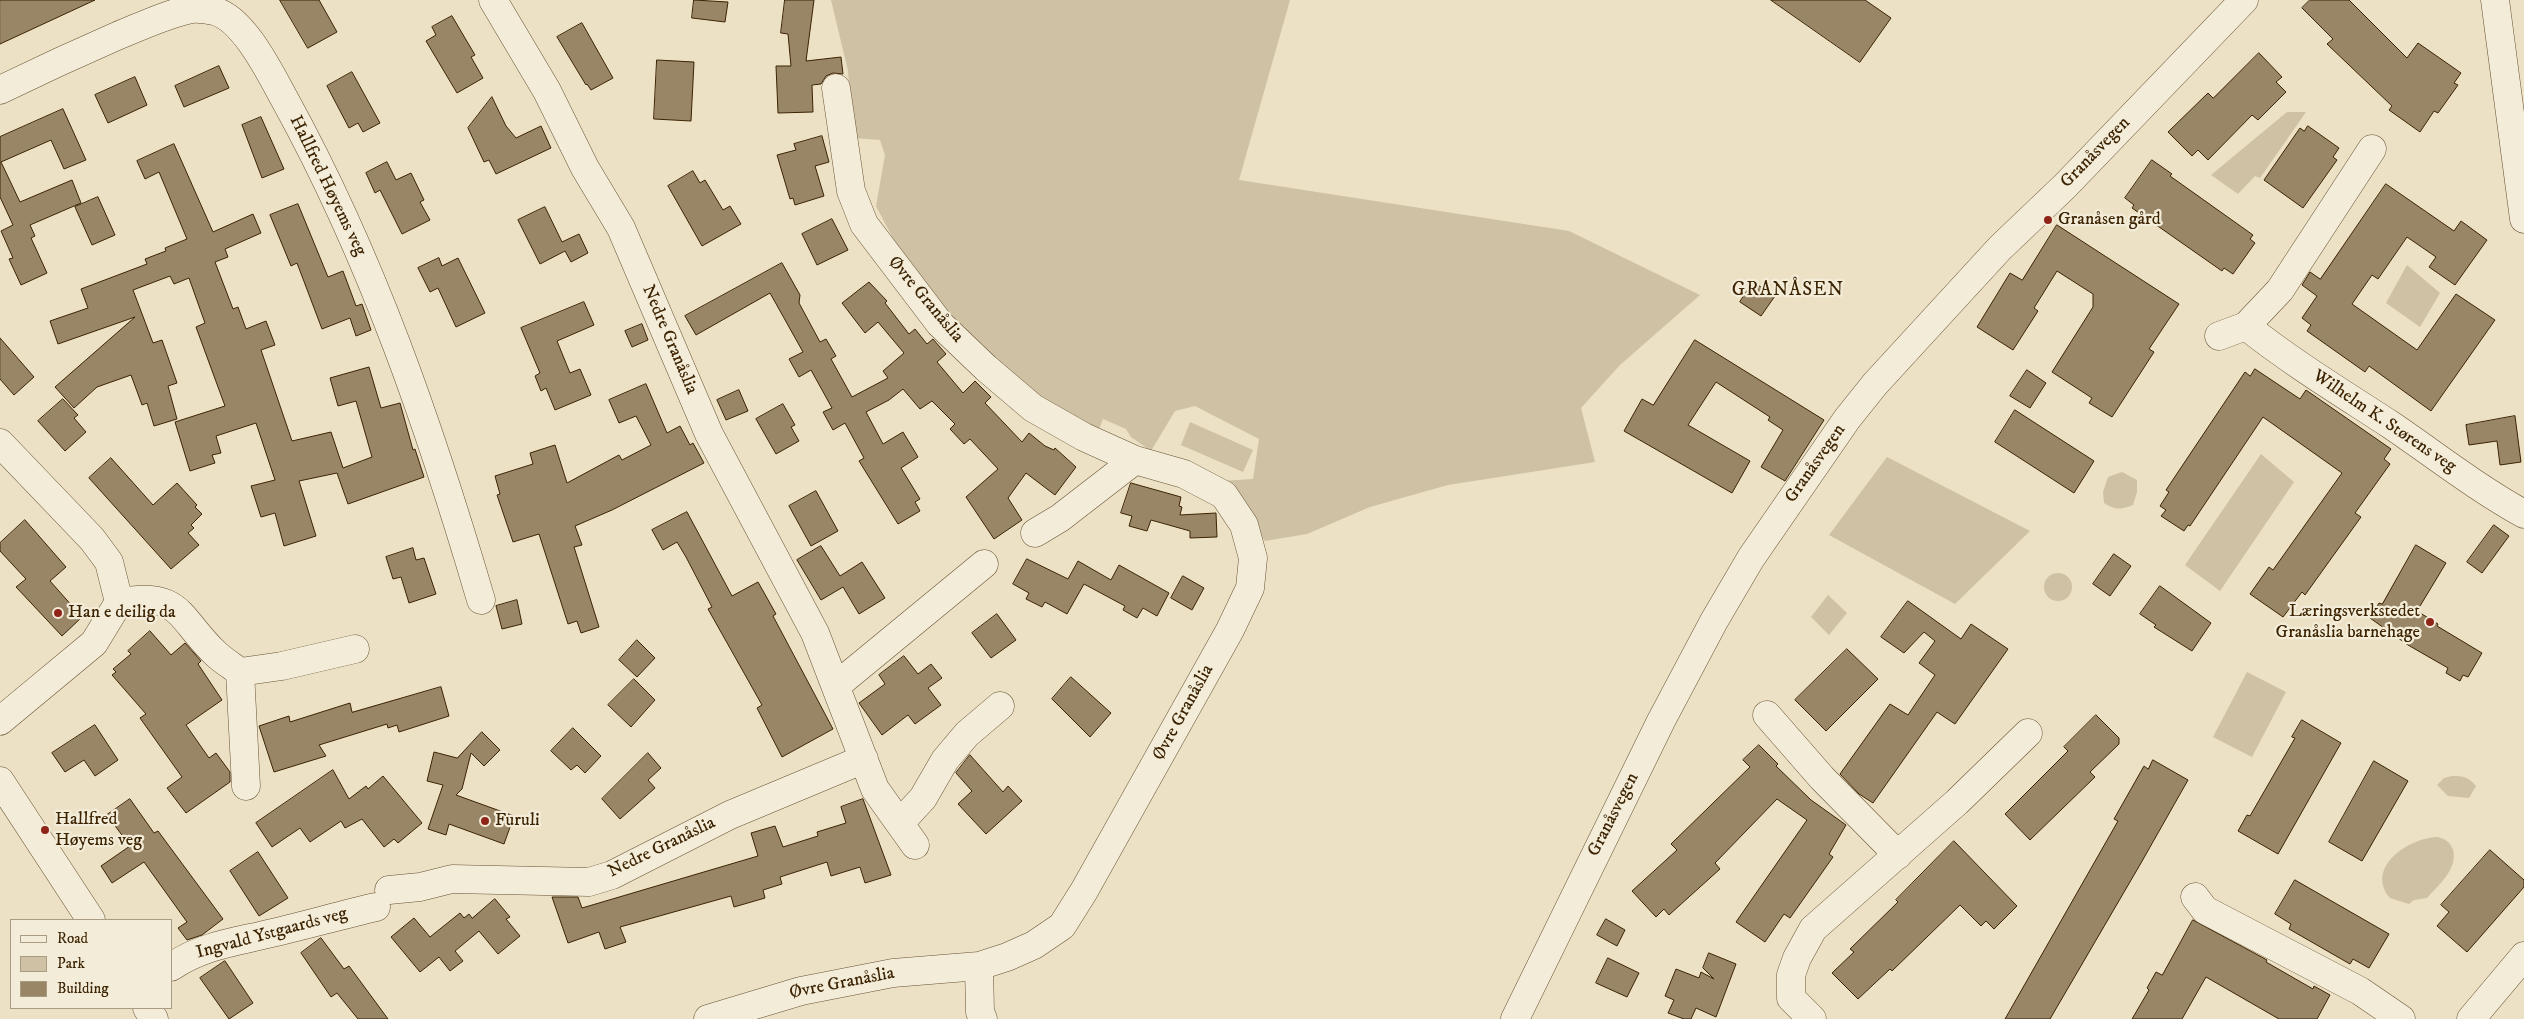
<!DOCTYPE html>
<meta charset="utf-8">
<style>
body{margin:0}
#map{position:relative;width:2524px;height:1019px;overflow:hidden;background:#ece1c5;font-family:"IM FELL DW Pica",serif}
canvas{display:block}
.legend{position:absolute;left:10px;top:919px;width:162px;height:90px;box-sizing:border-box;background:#f3ecd9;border:1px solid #aa9c83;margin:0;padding:6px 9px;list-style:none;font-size:15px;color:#3c2302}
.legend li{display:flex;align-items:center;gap:10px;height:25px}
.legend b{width:25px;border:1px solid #aa9c83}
</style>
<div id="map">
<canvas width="2524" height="1019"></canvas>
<ul class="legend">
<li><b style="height:6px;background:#f3ecd9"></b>Road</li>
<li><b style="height:14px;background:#cec1a4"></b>Park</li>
<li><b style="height:14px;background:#988667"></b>Building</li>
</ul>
</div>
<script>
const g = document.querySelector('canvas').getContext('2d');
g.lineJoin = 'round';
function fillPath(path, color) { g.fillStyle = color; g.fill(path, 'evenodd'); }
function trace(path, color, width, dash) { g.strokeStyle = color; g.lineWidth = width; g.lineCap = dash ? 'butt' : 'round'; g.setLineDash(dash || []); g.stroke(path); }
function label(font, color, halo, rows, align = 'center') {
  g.font = font + ' "IM FELL DW Pica",serif'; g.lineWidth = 4.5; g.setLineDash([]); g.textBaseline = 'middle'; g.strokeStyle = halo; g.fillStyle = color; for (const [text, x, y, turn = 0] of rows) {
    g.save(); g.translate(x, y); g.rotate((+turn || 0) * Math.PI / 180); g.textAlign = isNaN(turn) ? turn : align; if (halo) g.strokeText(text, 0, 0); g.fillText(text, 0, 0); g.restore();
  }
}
fillPath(new Path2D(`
 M831,0H1290L1239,180L1569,231L1700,295L1620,365L1581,408L1595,462L1448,485L1370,507L1307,534L1265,541L1221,481L1253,479L1259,439L1195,406L1175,411L1151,451L1131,437L1126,429L1103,419L1098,432L1049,405L962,330L900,252L876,206L885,155L880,140L853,138L848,71Z
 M2287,112H2306L2260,178L2255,176L2238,194L2211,175Z
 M2407,265L2440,293L2420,327L2386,303Z
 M1190,422L1253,450L1243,472L1181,445Z
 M2261,454L2294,482L2220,591L2185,565Z
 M1887,457L2030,531L1955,604L1829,535Z
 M2122,472L2137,480V492L2133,505C2121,510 2115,510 2104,503L2103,492L2108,477Z
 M2044 587a14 14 0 1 1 28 0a14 14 0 1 1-28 0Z
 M1828,595L1847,613L1829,635L1811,617Z
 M2247,672L2286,692L2252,757L2213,737Z
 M2452,776C2463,776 2469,777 2476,786L2469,798L2448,796L2437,785L2444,778Z
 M2436,837C2454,839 2458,856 2450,870C2445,880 2435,889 2427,898L2414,900L2409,904L2390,898C2365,868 2407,839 2436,837Z`), '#cec1a4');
const building = new Path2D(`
 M0,0H95L0,44Z
 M280,0H319L337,32L308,48Z
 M694,0L728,2L725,22L692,18Z
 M785,0H814L806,61L841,57L843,74L833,73L826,76L821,84L812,85L813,112L778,113L776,66H791L788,34L781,33Z
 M1771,0H1865L1891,18L1860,62Z
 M2310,0H2349L2407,58L2418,43L2461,73L2454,83L2458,85L2438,113L2434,111L2420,132L2389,110L2392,106L2327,44L2333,39L2302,8Z
 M452,16L475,55L471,57L483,78L457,93L426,41L436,35L432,27Z
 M582,23L613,78L591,90L587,84L586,85L557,37Z
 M2259,53L2282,77L2276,82L2286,92L2258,120L2252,115L2208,160L2198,150L2192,156L2168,132L2208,93L2213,98Z
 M657,60L694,62L691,121L654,119Z
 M219,66L229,88L184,107L175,86Z
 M352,72L380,123L363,132L358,123L349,128L327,86Z
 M135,77L147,105L108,123L95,95Z
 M492,97L506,126L516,138L541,126L551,148L496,174L489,160L484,162L468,128Z
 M63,109L86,160L64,169L51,140L1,162L20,202L72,180L81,203L30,225L35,236L31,238L47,273L21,285L9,259L13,258L1,231L13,225L0,197V137Z
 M261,117L284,169L262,178L242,125Z
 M2308,126L2339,148L2333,157L2337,160L2303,208L2264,180L2300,128L2304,131Z
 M822,136L829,162L815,166L824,196L795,205L793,198L790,199L777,155L796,150L794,144Z
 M174,144L213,232L253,214L261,233L225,249L228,257L215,262L233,309L238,307L246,329L266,321L275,345L261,350L292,441L331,432L343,468L372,457L356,401L338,406L330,378L369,367L381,408L400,403L413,450L415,449L424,477L348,504L337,473L299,481L316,536L284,546L275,513L261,517L251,486L275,480L256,423L216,436L221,453L212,455L215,463L190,471L175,422L225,406L196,327L205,323L189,278L174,284L170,276L133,290L153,343L162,340L177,383L168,386L177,419L154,426L147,403L142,405L131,375L97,387L74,408L55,387L135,317L58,344L50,321L88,308L81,289L147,264L145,259L166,251L165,248L187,239L159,172L145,179L137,161Z
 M2152,160L2172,174L2170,176L2253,235L2250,239L2255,243L2233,274L2224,268L2222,271L2132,208L2134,205L2125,198Z
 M387,162L396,180L411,173L424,200L420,202L430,220L402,234L380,190L375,193L366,173Z
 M693,171L700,183L705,180L723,210L730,206L741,224L702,246L668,186Z
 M2386,184L2454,231L2461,221L2487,240L2455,285L2429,267L2436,257L2407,237L2378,279L2372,275L2352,304L2417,350L2456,294L2495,320L2431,411L2369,366L2365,372L2307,331L2311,325L2302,318L2317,296L2302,285L2310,272L2320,279Z
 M98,197L115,235L92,245L75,207Z
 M298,204L328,277L343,271L356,306L362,304L371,330L356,336L350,318L322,329L297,263L291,266L270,215Z
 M545,207L562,242L579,234L588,253L571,262L565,251L540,264L518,220Z
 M832,219L848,250L817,265L802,234Z
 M2057,225L2179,304L2149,349L2154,352L2112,417L2089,403L2092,398L2052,372L2093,307V294L2057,271L2034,308L2038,311L2013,350L1977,327L2010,273L2022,280Z
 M439,258L442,266L458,258L485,313L456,327L438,288L430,292L418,268Z
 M782,263L800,295L799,303L820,342L826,339L836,356L831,359L852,397L888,378L883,371L904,353L878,322L865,333L842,303L869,282L887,301L885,303L909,334L915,329L927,344L933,339L946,354L937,362L963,393L975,381L991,397L985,403L1022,442L1029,433L1045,446L1054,450L1055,448L1076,467L1055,495L1026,473L1008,498L1022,520L994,539L966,497L998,469L970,439L964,444L950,429L955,424L932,401L920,409L903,389L889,400L866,412L883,444L903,432L918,457L901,468L920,499L915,502L920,511L898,524L859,461L864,458L845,423L833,430L823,412L832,408L811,370L799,377L789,359L803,352L770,293L696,335L685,316Z
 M1753,282L1775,296L1761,316L1740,302Z
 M584,302L594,325L557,341L570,373L580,369L591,395L555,410L546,388L541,391L535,376L540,373L521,328Z
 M642,324L648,340L632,347L625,331Z
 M0,338L34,377L14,395L0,379Z
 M1695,340L1824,420L1785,481L1761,467L1783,430L1768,420L1770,417L1716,382L1688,425L1750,461L1732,493L1624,431L1642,399L1653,405Z
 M2255,369L2300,399L2306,390L2391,449L2384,459L2390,464L2355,513L2361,517L2305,595L2302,592L2283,617L2250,594L2269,567L2273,570L2342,473L2263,417L2190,526L2188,525L2184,531L2161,516L2166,510L2160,506L2169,492L2166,490L2245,372L2250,376Z
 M2027,370L2046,383L2030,408L2010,396Z
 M646,384L667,433L680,426L690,445L693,443L704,463L612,510L575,526L582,545L574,547L599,627L581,633L577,621L568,624L539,534L513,542L497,495L500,494L495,476L533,464L530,453L555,445L567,483L619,455L622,460L651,445L636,416L619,423L609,400Z
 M739,390L748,411L726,420L717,400Z
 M63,399L78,415L74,418L86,432L65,451L38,421Z
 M783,404L795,425L791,427L799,441L776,454L756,419Z
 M2015,410L2094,461L2074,493L1995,442Z
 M2515,416L2521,462L2500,465L2497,441L2469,445L2466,425Z
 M111,458L153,505L177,483L197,505L195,507L202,514L191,525L194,528L188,533L199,545L171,569L89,478Z
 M1131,483L1181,497L1179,506L1182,507L1180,515L1216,513L1217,537L1190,538V531L1151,520L1147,531L1129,526L1132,516L1121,513Z
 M816,491L838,531L811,546L789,506Z
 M687,512L732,596L758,582L776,614L773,616L833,729L782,757L757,708L762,705L708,609L712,607L686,557L677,542L663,550L652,530Z
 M25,520L66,567L50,581L82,617L62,636L16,587L26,579L0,551V543Z
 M2494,525L2509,536L2482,573L2467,562Z
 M2416,545L2446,563L2417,611L2438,624L2437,626L2482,653L2468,677L2463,675L2460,681L2446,673L2448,668L2408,645L2370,618L2379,603L2382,604Z
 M821,546L840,576L862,562L885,598L859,614L843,587L821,600L797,560Z
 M413,548L416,560L424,558L436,594L409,603L401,577L393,579L386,557Z
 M2114,554L2131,566L2110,596L2093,584Z
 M1027,559L1068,579L1078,561L1111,580L1119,565L1169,593L1157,616L1143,608L1137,618L1123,610L1125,606L1084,584L1067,614L1045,602L1042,607L1026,599L1029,593L1013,584Z
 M1183,576L1204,588L1192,610L1171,598Z
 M2160,586L2211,623L2192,651L2154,627L2156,625L2140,614Z
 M517,600L522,624L502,629L496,606Z
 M1908,601L1961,639L1971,624L2008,649L1955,724L1937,712L1873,803L1859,794L1840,774L1890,704L1908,715L1935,675L1919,663L1935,641L1924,632L1904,653L1881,637Z
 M997,614L1016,640L991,658L972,633Z
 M150,631L171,655L185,643L201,661L198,664L222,700L186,725L209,758L216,753L230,772V782L186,813L167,788L182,777L140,718L146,714L112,675L116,672L113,669L131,654L128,651Z
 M637,640L655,658L637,677L619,660Z
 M1847,649L1878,679L1826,731L1795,700Z
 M904,656L918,674L931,664L942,678L928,688L941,705L915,724L908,715L882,735L859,703L885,684L879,675Z
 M1071,677L1111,713L1090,737L1052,699Z
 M634,679L655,700L631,727L608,705Z
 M441,687L449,716L399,732L397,725L388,728L387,724L319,745L326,756L274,772L259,726L289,716L290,722L350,703L352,712Z
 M2096,715L2119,738V744L2090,772L2095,777L2030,840L2005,814L2068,751L2064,747Z
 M2302,720L2341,743L2278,854L2238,831L2247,815L2250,816L2295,738L2292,737Z
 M95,725L118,760L95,776L84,760L65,772L52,753Z
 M573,728L601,756L585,773L577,765L571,770L551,751Z
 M482,732L500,750L484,766L471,753L462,789L456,795L514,816L504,844L449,824L446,835L428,829L443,785L427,781L434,752L457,758Z
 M1759,745L1778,764L1776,766L1811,800L1846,825L1829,854L1833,857L1790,918L1784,914L1765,942L1736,922L1807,820L1777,799L1715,863L1720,869L1669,915L1664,909L1656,917L1632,891L1677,850L1671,844L1750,767L1743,760Z
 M648,753L661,768L648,780L655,788L620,819L602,799Z
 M970,755L1003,792L1008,786L1022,801L986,834L958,804L972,791L956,773Z
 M2153,760L2188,780L2141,863L2050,1019H2005L2118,821L2114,819L2144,766L2148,769Z
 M2374,761L2408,781L2362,861L2329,842Z
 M333,770L349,799L366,786L368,789L383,776L422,823L398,843L394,839L384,847L362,819L345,828L341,821L310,842L300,828L272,847L256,823Z
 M130,799L154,833L158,831L223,919L202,935L187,940L178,928L187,922L144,862L112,883L101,866L130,846L107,815Z
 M863,799L891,875L865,883L860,867L831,876L827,862L780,877L782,884L763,890L765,898L734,907L731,896L620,927L626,942L605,949L599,932L568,943L552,897H578L582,908L758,856L751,833L775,826L783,847L818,836L817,832L846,823L841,807Z
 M1954,841L2017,906L1994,929L1986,921L1981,926L1960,905L1892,971L1890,969L1858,999L1832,973L1854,952L1850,949L1898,902L1896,900Z
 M2490,850L2524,880V887L2467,952L2437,926L2449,912L2441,905Z
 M258,852L288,898L259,916L230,871Z
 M2295,880L2389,934L2369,968L2353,959L2350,964L2289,929L2291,924L2275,914Z
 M495,899L510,917L506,919L520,936L498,954L479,931L455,951L463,961L450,971L439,957L420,972L391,937L414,918L430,937L460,913L464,918L469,914L472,918Z
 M1606,919L1625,930L1617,946L1597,935Z
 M2193,920L2267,960L2266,962L2313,989L2314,986L2330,995L2317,1019H2279L2206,977L2182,1019H2132L2149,990L2147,988L2156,972L2162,975Z
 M321,938L344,969L349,966L388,1019H358L337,993L331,997L301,953Z
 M1709,953L1736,964L1716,1017L1696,1008L1691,1019H1684L1668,1013L1674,1000L1665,996L1676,969L1699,978L1701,972L1714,979L1703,968Z
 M1608,958L1639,973L1627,997L1596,983Z
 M225,961L253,1003L229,1019L200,978Z`);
fillPath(building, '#988667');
trace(building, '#3c2302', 1);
const minor = new Path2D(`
 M493,0L547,91L585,168L621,228L709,434L815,633L875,789L915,845
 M2495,0L2524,219
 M0,90C39,71 78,53 117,36C142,26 166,14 192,9C199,8 208,10 214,11C244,18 271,75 285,100C372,258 430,427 481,600
 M2246,326C2291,362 2342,393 2391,425C2435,455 2477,488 2524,514
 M2219,336L2246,326L2280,290L2372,149
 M0,443L92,539L109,562L119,602L94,643L0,721
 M1035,533L1060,518L1135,460
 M119,602C182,591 178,618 215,653C222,660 232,666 240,672L282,666L355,649
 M240,672L246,786
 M837,685L984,564
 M1767,715L1822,778L1898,855
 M0,781L91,920
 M900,823L923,798L945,760L967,734L1000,706
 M389,890L420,887L452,879L589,882L612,875L730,815L864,759
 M2195,897L2205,910L2360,991L2401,1019
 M979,966L980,1012L983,1019
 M171,967C203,945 236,942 272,933C307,925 341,915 376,907
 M147,1008L154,1019
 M708,1019L801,991L893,973L979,966L1007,957L1034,945L1062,926L1084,891L1230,630L1250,588L1253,558L1244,525L1224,495L1184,474L1135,460L1084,437L1033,408L986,368L940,324L864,224L851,191L836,88
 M1515,1019L1661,721L1714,621L1751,558L1847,419L1875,384L2000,248L2065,186L2244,0
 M1812,1019L1791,998V975L1797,958L1813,929L1957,802L2028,733
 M2471,1019L2524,956`);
trace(minor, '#685233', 29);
trace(minor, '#f3ecd9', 28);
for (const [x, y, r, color] of [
 [2048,220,5,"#8f2418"],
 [58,613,5,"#8f2418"],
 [2430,622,5,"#8f2418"],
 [485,821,5,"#8f2418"],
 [45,830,5,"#8f2418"]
]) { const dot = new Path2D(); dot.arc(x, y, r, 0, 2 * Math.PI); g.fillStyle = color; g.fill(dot); trace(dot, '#f3ecd9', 2); }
label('18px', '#3c2302', '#f3ecd9', [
 ["Granåsvegen",2096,153,-46],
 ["Hallfred Høyems veg",327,186,64],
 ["Øvre Granåslia",925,300,50],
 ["Nedre Granåslia",669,340,67],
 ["Wilhelm K. Størens veg",2384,422,34],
 ["Granåsvegen",1816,464,-55],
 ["Øvre Granåslia",1184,713,-61],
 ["Granåsvegen",1614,815,-63],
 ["Nedre Granåslia",662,848,-26],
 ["Ingvald Ystgaards veg",272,934,-15],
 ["Øvre Granåslia",842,984,-11]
]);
label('18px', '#3c2302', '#f3ecd9', [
 ["Granåsen gård",2058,220],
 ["Læringsverkstedet",2420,612,"right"],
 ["Granåslia barnehage",2420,633,"right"],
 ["Han e deilig da",68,613],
 ["Hallfred",55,820],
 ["Høyems veg",55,841],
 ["Furuli",495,821]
], 'left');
g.letterSpacing = '1px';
label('19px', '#3c2302', '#f3ecd9', [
 ["GRANÅSEN",1788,291]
]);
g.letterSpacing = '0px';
</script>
